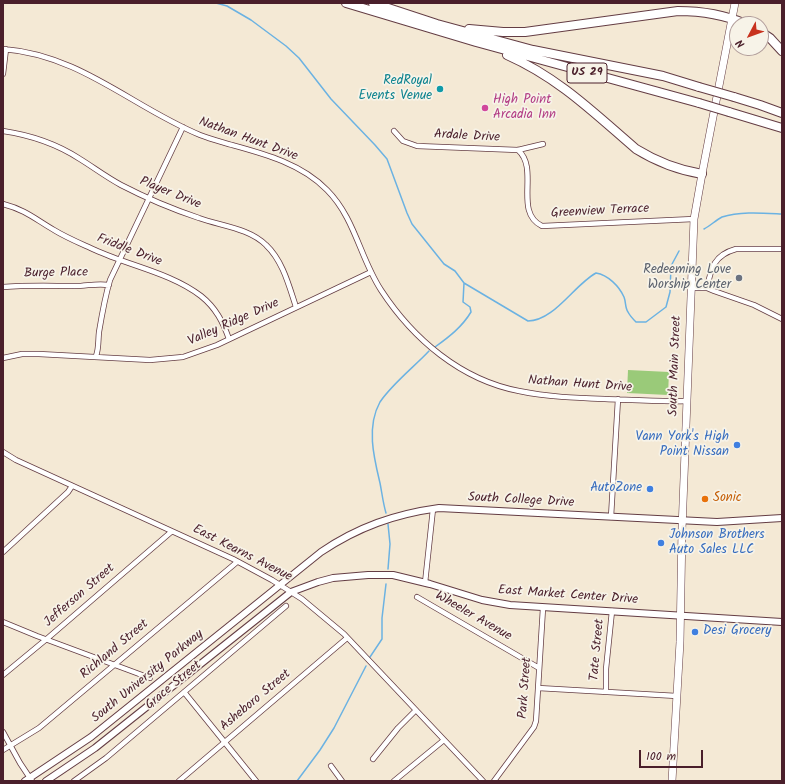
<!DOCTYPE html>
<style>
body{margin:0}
#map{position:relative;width:785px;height:784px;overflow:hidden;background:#f4e9d5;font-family:Kalam,sans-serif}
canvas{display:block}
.frame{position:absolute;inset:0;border:4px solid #4a1f2b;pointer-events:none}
.north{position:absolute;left:729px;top:16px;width:40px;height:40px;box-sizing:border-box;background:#f7f3e8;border:1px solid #b29e9c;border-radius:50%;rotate:229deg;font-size:11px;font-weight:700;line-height:16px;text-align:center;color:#4a1f2b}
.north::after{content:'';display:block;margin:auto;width:14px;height:18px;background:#c8321e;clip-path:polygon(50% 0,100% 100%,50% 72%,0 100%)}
.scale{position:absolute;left:639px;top:750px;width:64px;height:18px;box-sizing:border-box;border:2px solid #4a1f2b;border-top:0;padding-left:5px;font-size:12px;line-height:14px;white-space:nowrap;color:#4a1f2b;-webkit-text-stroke:3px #f7f3e8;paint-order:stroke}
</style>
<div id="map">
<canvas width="785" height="784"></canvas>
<div class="frame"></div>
<div class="north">N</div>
<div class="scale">100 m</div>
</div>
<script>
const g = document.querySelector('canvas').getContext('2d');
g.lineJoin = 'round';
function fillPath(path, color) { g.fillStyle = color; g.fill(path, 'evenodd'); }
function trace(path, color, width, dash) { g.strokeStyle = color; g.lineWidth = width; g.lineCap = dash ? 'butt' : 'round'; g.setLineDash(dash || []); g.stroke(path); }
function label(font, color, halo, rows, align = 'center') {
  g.font = font + ' Kalam,sans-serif'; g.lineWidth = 3.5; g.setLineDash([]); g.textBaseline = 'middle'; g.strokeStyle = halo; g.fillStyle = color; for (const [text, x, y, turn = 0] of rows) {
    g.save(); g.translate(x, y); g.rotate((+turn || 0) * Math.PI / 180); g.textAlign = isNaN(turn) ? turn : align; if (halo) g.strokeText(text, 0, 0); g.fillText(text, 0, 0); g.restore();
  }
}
fillPath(new Path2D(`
 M628,370L669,372L668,395L627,393Z`), '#9aca79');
trace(new Path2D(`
 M216,3L227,6L251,20L286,46L299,58L331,99L375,145L387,159L407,213L412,224L444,264L455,271L464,283L528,321C554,321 574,285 596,273C608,275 619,286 624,297C626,302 625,308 628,312C630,316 633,319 636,322H646L666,307L670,292L671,266L679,251
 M704,229C710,226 716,220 722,217C740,211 763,213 782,214
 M435,347C449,337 462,327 471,312L470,307L463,302L464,283
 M386,513C383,503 382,493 380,483C374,458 366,427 380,402C392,384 414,367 429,351
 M388,569L390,544L388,524
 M370,657L382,639V618L386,584
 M297,781L320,750L334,728L366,666`), '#6bb2e2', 1.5);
const minor = new Path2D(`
 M3,49C81,55 132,107 200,135C210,139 222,142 232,145C265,154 302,164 327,190C355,218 360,258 381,290C413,339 461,380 519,391C548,397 576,398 605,399C632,400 660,402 687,401
 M3,74L6,49
 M3,131C30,135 57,144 80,159C93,167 106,177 121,185C146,198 172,209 199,218C221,226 249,228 266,245C283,261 289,286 296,307
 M394,131L403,141L417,146L518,150L543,144
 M518,150C540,169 513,212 542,226L694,219
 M3,204C26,210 35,219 54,230C67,238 82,244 95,250C130,266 171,273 201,296C216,308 223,322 229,339
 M3,287C27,285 51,286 75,286C87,286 97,283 109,285
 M691,288H707L714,291L754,305L782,319
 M707,288C711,268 714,255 736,249H782
 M96,356C99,348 98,340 99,332C102,314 105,297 110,280L183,127
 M3,358L22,354H39L150,360L183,357L217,345L371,272
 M3,452L16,460L233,559L272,580L302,599L344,634L483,781
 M611,517L618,399
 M3,552L68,492L72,486
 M425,583L433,509
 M417,597L539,668
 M3,622L37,636L150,678
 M3,675L49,637L171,532
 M538,688L677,696
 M184,692L256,781
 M606,692V669L612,611
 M3,732L20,763L32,781
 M3,750L39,728L237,562
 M373,759L398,728L416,710
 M331,766L342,781
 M74,781L106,758L286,606
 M179,781L347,638
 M394,781L444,740
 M494,781L534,727L536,721L543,608`);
const secondary = new Path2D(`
 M25,781L91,737L321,552C358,527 395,514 439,508L717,522L782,518
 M46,781L95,748L291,592L318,582L333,578L368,575H393L430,584L482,600L510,605L782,622`);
const primary = new Path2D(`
 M672,781L680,642L682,529L694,219L702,174L735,3`);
const motorway = new Path2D(`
 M346,3L476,42L699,103
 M373,3L437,24L533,50L663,76L699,87
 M469,29L503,32H525L678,11C701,11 725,15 746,24
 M761,32L770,38L782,51
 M507,55C559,78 594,113 636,149C657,162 678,170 702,174
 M734,97L760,105L782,113
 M729,112L782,128`);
trace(minor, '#643d44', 6);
trace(secondary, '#643d44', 8);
trace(primary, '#643d44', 8);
trace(motorway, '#643d44', 10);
trace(minor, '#fff', 4.5);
trace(secondary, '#fff', 6);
trace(primary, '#fff', 7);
trace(motorway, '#fff', 8);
const motorwayBridge = new Path2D(`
 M699,87L734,97
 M699,103L729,112`);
trace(motorwayBridge, '#643d44', 10, []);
trace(motorwayBridge, '#fff', 8);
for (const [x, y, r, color] of [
 [440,89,4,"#0f9aa8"],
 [485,108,4,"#d1479c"],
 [739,278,4,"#6b7280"],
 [737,445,4,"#3f7fe0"],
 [650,489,4,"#3f7fe0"],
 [705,499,4,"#e8710a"],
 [661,543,4,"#3f7fe0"],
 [695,632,4,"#3f7fe0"]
]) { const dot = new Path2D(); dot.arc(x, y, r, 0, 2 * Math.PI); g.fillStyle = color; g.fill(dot); trace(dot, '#f7f3e8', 1.5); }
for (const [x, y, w] of [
 [587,73,40]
]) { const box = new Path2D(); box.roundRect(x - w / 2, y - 10, w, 20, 3); g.fillStyle = '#f7f3e8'; g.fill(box); trace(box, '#4a1f2b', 1); }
label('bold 12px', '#4a1f2b', null, [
 ["US 29",587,73]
]);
label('13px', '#0d838f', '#f7f3e8', [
 ["RedRoyal",432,82],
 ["Events Venue",432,97]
], 'right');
label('13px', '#b23c85', '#f7f3e8', [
 ["High Point",493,101],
 ["Arcadia Inn",493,116]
], 'left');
label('13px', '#4a1f2b', '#f7f3e8', [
 ["Ardale Drive",467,137,3],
 ["Nathan Hunt Drive",248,140,20],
 ["Player Drive",170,194,22],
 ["Greenview Terrace",600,212,-3],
 ["Friddle Drive",129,251,21],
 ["Burge Place",56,274,-1],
 ["Valley Ridge Drive",234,323,-24],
 ["South Main Street",676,366,-88],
 ["Nathan Hunt Drive",580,385,4],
 ["South College Drive",521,501,3],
 ["East Kearns Avenue",242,554,27],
 ["Jefferson Street",80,596,-41],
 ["East Market Center Drive",568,596,4],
 ["Wheeler Avenue",473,617,30],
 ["Richland Street",115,650,-40],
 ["Tate Street",598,650,-85],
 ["South University Parkway",148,677,-39],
 ["Grace Street",174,686,-40],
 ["Park Street",526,688,-86],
 ["Asheboro Street",256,701,-40]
]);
label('13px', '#5b616d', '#f7f3e8', [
 ["Redeeming Love",731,271],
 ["Worship Center",731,286]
], 'right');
label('13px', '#366cbe', '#f7f3e8', [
 ["Vann York's High",729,438],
 ["Point Nissan",729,453],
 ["AutoZone",642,489],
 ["Johnson Brothers",669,536,"left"],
 ["Auto Sales LLC",669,551,"left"],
 ["Desi Grocery",703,632,"left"]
], 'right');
label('13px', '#c56008', '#f7f3e8', [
 ["Sonic",713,499]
], 'left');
</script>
